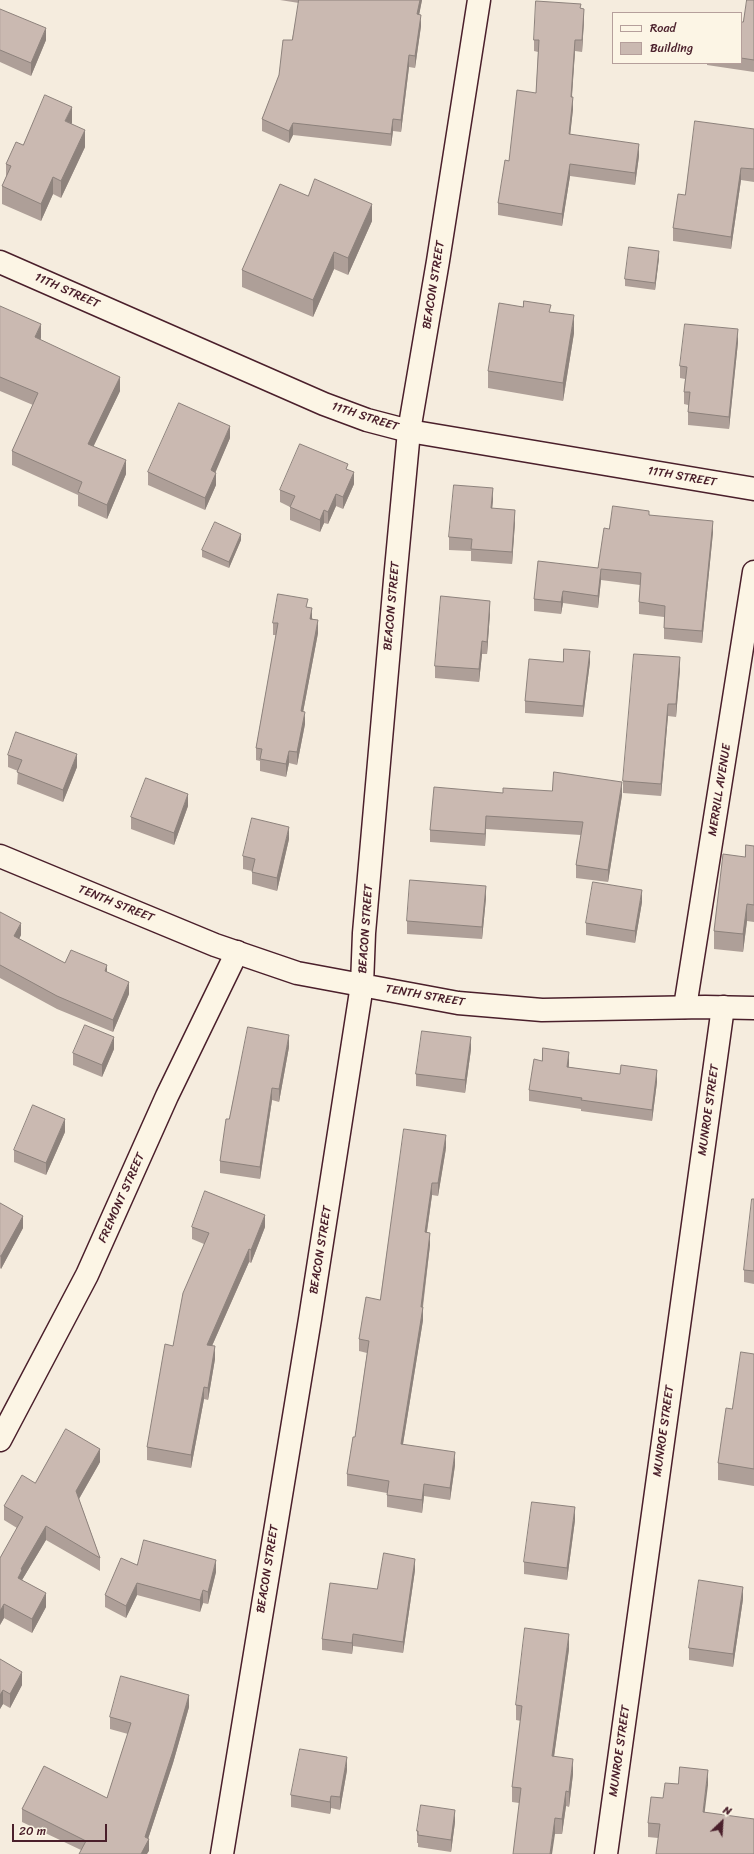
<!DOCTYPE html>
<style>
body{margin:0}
#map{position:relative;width:754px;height:1854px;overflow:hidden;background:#f5ecde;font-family:Sriracha,sans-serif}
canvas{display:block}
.legend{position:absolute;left:612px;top:12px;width:130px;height:52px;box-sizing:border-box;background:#fcf5e5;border:1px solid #b59f9b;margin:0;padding:5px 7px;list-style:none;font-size:12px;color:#4a1f2b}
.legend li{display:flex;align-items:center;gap:8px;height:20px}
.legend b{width:20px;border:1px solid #b59f9b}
.north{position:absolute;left:702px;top:1802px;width:40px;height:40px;-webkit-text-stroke:3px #fcf5e5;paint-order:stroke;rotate:25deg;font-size:11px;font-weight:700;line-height:16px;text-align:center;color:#4a1f2b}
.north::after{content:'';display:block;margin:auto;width:14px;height:18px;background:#4a1f2b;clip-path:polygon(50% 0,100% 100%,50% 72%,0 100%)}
.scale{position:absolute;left:12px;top:1824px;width:95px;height:18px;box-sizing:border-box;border:2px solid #4a1f2b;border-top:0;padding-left:5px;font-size:12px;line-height:14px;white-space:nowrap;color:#4a1f2b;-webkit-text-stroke:3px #fcf5e5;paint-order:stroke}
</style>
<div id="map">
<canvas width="754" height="1854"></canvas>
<ul class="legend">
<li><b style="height:5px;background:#fcf5e5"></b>Road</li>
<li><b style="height:11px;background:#cab9b1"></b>Building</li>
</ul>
<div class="north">N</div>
<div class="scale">20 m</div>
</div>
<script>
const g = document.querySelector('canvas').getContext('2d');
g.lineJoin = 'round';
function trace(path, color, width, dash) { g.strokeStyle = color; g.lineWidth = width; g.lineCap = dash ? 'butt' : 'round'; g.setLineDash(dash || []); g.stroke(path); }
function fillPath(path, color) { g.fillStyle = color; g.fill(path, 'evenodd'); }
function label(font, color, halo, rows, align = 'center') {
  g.font = font + ' Sriracha,sans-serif'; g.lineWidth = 3.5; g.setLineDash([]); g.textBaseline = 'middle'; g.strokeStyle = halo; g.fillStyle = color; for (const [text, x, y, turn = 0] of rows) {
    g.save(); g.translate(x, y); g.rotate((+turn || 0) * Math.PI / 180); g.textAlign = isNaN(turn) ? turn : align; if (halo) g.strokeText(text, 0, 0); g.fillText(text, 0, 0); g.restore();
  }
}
const minor = new Path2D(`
 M0,262L324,404L367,420L409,431L754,489
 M685,1007L754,572
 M0,1440L87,1275L167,1096L237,952
 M222,1854L310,1319L362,985
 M606,1854L723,1007`);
const tertiary = new Path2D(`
 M0,856L215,945L297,973L458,1003L542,1010L705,1007L754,1008
 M362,985L364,933L395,580L409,431L438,261L479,0`);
trace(minor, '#4a1f2b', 25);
trace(tertiary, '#4a1f2b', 25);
trace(minor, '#fcf5e5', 22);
trace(tertiary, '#fcf5e5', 22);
fillPath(new Path2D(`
 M280,0H422L419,14L421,26L415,68L409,67L401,132L393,131L391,146L293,135L289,143L262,131V119L279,75L292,40L299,3Z
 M754,0V72L707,65V63H741V22H743Z
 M581,8L584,20L582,52L575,51L572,97L573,109L570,134L639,156L635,185L570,176L562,226L498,215V203L509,161L536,93L538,52L534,51V40Z
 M0,9L46,40L31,76L0,62Z
 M72,124L85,147L61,198L53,194L41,221L2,204V186L6,177V164L23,145Z
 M754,129V182L741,180L731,249L673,241V228L685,195Z
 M308,196L372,221L348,275L334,269L313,317L242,287V270Z
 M659,258L655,290L625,286V279Z
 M0,306L41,338L40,340L120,391L93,446L126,474L107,519L78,506V495L12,465V451L33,405L0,391Z
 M523,307L551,312L574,333L563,401L488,388V371Z
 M738,342L729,429L688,425V405L684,404V392L685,379L680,378V366Z
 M230,438L215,472L216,485L205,510L148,485V472Z
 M348,470L354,484L343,509L336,506L328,524L324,523L320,532L290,520V507L280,502V490Z
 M493,500L492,508L515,522L512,564L471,561V551L449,550V537Z
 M649,515L713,532L702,643L664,639V617L639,614V602L640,585L601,580L598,608L563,603L561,614L534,611V599L598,568L609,529Z
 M241,540L229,568L202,557V550Z
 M308,607L318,633L303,712L305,724L297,765L289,763L286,777L260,771V761L256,760V748L276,635H273V623Z
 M490,613L487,654H482L479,682L435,678V666Z
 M563,662H590L583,717L525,713V701Z
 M680,669L676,717L668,716L661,796L623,793V781Z
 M8,755L77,767L63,802L17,784L18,771L8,767Z
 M552,791L622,795L608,882L576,878V865L581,835L486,829L485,846L430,842V830L503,793Z
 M188,806L174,845L131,829V817Z
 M289,839L277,891L252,884V871L243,869V856Z
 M754,846V922L747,921L743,952L714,949V931L745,857Z
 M486,898L482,939L407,934V921Z
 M642,902L635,943L586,935V923Z
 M0,912L21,935L19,939L65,963L107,972L129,994L113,1032L57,1009L0,978Z
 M289,1047L279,1102L272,1100L260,1179L220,1173V1161L229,1119Z
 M114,1049L102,1077L73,1065V1053Z
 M471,1049L465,1093L416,1086V1074Z
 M542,1061L569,1063V1067L657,1082L652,1121L581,1111V1109L529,1101V1090Z
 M65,1132L46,1175L14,1162V1150Z
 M446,1148L438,1196L432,1195L427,1232L430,1245L423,1307V1320L403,1444L455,1465L450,1500L424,1496L422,1513L387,1507V1493L347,1486V1474L355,1437L367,1353L359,1351V1339L380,1300Z
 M754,1199V1284L744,1282V1270Z
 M0,1203L23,1228L1,1269L0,1268Z
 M192,1227H265L251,1263L249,1262L212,1346L215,1359L208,1400L204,1399L191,1468L147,1460V1447L173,1346L204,1244L192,1239Z
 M754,1354V1486L718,1480V1463L732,1409Z
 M100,1462L79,1499L100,1558V1571L46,1540L22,1580L46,1607L32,1633L4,1618L0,1625L17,1528L4,1520V1506L35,1483Z
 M575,1520L567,1580L524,1574V1562Z
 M137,1565L216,1572L208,1604L203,1603L200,1612L137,1595L126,1618L105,1607V1595Z
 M415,1570L403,1653L353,1646L352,1654L322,1650V1639L377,1589Z
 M743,1599L733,1667L689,1660V1648Z
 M569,1649L554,1756L573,1774L569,1807L566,1806L562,1834H555L519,1803L512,1802V1787L521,1721L516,1720V1705Z
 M0,1659L22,1685L10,1708L3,1704L0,1709Z
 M189,1707L173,1763L148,1839L149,1851L81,1850L22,1822V1809L107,1798L128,1734L110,1729V1717Z
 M347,1770L340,1810L331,1808L330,1814L291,1807V1795Z
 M678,1784L708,1785L658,1838L648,1837V1823L663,1798Z
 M455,1822L451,1852L418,1847V1843H417V1831Z`), '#ae9f98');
fillPath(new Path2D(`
 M420,0H422L417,26V14Z
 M584,9V20L582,52V40Z
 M421,15V26L415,68V56Z
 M46,28V40L31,76V63Z
 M575,40V51L571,108V97Z
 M409,55V67L401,132V120Z
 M573,97V109L569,146V134Z
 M72,107V124L65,121Z
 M393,119V131L391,146V134Z
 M293,123V135L289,143V131Z
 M85,130V147L61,198V181Z
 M639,144V156L635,185V173Z
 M570,164V176L562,226V214Z
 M741,168V180L731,249V237Z
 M53,177V194L41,221V204Z
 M372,204V221L348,275V258Z
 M659,251V258L655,290V283Z
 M334,252V269L313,317V300Z
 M574,315V333L563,401V383Z
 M41,324V338L35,351V337Z
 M738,329V342L729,429V417Z
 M120,377V391L88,458V444Z
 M230,426V438L211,483V470Z
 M126,460V474L107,519V505Z
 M354,472V484L343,509V497Z
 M216,473V485L205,510V498Z
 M493,488V500L491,520V508Z
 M336,494V506L328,524V512Z
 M324,510V523L320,532V520Z
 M515,510V522L512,564V552Z
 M713,521V532L702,643V631Z
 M241,534V540L229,568V562Z
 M601,569V580L598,608V596Z
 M563,591V603L561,614V602Z
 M490,601V613L487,654V642Z
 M312,608V620L310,619Z
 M318,620V633L301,723V711Z
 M482,641V654L479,682V669Z
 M590,651V662L583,717V706Z
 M680,657V669L676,717V704Z
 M668,704V716L661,796V784Z
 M305,712V724L297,765V752Z
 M289,751V763L286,777V764Z
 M77,754V767L63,802V790Z
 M622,782V795L608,882V870Z
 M188,794V806L174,845V833Z
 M486,816V829L485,846V834Z
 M289,827V839L277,891V878Z
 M486,886V898L482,939V927Z
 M642,890V902L635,943V931Z
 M747,904V921L743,952V934Z
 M21,923V935L14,949V936Z
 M107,965V978L105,971Z
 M129,982V994L113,1032V1020Z
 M289,1035V1047L279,1102V1089Z
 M114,1037V1049L102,1077V1065Z
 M471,1037V1049L465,1093V1080Z
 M569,1052V1063L567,1078V1067Z
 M657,1070V1082L652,1121V1110Z
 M272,1088V1100L260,1179V1167Z
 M65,1119V1132L46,1175V1163Z
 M446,1135V1148L438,1196V1183Z
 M432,1183V1195L425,1244V1232Z
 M265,1215V1227L251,1263V1250Z
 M23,1216V1228L1,1269V1256Z
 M430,1233V1245L421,1319V1307Z
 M249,1249V1262L207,1357V1345Z
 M423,1307V1320L401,1456V1444Z
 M215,1346V1359L208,1400V1388Z
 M204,1387V1399L191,1468V1455Z
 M100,1449V1462L76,1504V1491Z
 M455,1452V1465L450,1500V1488Z
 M424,1484V1496L422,1513V1500Z
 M575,1507V1520L567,1580V1568Z
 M46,1526V1540L22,1580V1583L18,1578L21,1569Z
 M415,1559V1570L403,1653V1642Z
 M216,1560V1572L208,1604V1592Z
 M137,1583V1595L126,1618V1606Z
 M743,1587V1599L733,1667V1654Z
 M203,1590V1603L200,1612V1600Z
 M46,1593V1607L32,1633V1619Z
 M4,1604V1618L0,1625V1611Z
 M353,1634V1646L352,1654V1643Z
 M569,1634V1649L552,1771V1756Z
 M22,1672V1685L10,1708V1694Z
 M3,1690V1704L0,1709V1695Z
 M189,1695V1707L173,1763L147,1842L149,1839V1851L147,1854H141L145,1837Z
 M347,1757V1770L340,1810V1797Z
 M573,1759V1774L569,1807V1792Z
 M708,1770V1785L703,1826V1812Z
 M566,1791V1806L562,1834V1819Z
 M331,1796V1808L330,1814V1802Z
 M455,1810V1822L451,1852V1840Z
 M555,1818V1834L552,1854H550Z`), '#8d827c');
const building = new Path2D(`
 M299,0H420L417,14L421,15L415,56L409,55L401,120L393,119L391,134L293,123L289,131L262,119L279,75L283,40H292Z
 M747,0H754V60L741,58V22H743Z
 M536,1L581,4L580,8L584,9L582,40H575L571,97H573L569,134L639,144L635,173L570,164L562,214L498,203L505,160L509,161L517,90L536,93L539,40H534Z
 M0,9L46,28L31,63L0,50Z
 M45,95L72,107L65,121L85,130L61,181L53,177L41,204L2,186L11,166L6,164L16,142L23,145Z
 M695,121L754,129V169L741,168L731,237L673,228L678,194L685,195Z
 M315,179L372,204L348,258L334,252L313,300L242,270L280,184L308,196Z
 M629,247L659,251L655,283L625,279Z
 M524,301L551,305L549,312L574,315L563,383L488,371L499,303L523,307Z
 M0,306L41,324L35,337L120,377L88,444L126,460L107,505L78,492L82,482L12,451L38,393L0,377Z
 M685,324L738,329L729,417L688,412L690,392H684L687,367L680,366Z
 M179,403L230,426L211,470L216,473L205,498L148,472Z
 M300,444L348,464L346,469L354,472L343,497L336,494L328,512L324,510L320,520L290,507L295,496L280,490Z
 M454,485L493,488L491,508L515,510L512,552L471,549L472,539L449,537Z
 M613,506L649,511V515L713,521L702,631L664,628L665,606L639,602L641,573L601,569L598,596L563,591L561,602L534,599L538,561L598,568L604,528L609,529Z
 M215,522L241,534L229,562L202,550Z
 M278,594L308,599L306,607L312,608L310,619L318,620L301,711L305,712L297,752L289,751L286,764L260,759L262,749L256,748L278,623H273Z
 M441,596L490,601L487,642L482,641L479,669L435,666Z
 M564,649L590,651L583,706L525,701L529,659L563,662Z
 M634,654L680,657L676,704H668L661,784L623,781Z
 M16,732L77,754L63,790L17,772L22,760L8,755Z
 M554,772L622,782L608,870L576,865L583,822L486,816L485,834L430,830L434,787L503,793V788L552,791Z
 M146,778L188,794L174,833L131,817Z
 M252,818L289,827L277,878L252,872L255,859L243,856Z
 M746,845L754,846V905L747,904L743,934L714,931L723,854L745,857Z
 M410,880L486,886L482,927L407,921Z
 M593,882L642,890L635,931L586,923Z
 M0,912L21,923L14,936L65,963L71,950L107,965L105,971L129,982L113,1020L57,996L0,965Z
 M85,1025L114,1037L102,1065L73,1053Z
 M248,1027L289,1035L279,1089L272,1088L260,1167L220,1161L226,1119H229Z
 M422,1031L471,1037L465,1080L416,1074Z
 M543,1048L569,1052L567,1067L620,1074L621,1065L657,1070L652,1110L581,1100L582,1098L529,1090L534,1059L542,1061Z
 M33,1105L65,1119L46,1163L14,1150Z
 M404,1129L446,1135L438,1183H432L425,1232L430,1233L421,1307H423L401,1444L455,1452L450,1488L424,1484L422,1500L387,1495L389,1481L347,1474L353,1437H355L369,1341L359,1339L366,1297L380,1300Z
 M205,1191L265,1215L251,1250L249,1249L207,1345L215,1346L208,1388L204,1387L191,1455L147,1447L165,1344L173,1346L183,1293L209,1233L192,1227Z
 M752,1199H754V1271L744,1270Z
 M0,1203L23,1216L1,1256H0Z
 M741,1352L754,1354V1469L718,1463L726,1408L732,1409Z
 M66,1429L100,1449L76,1491L100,1558L46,1526L21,1569L22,1570L18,1578L46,1593L32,1619L4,1604L0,1611V1558L23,1517L4,1506L22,1475L35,1483Z
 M532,1502L575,1507L567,1568L524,1562Z
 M144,1540L216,1560L208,1592L203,1590L200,1600L137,1583L126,1606L105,1595L121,1558L137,1565Z
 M384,1553L415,1559L403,1642L353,1634L352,1643L322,1639L330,1583L377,1589Z
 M699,1580L743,1587L733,1654L689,1648Z
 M525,1628L569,1634L552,1756L573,1759L569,1792L566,1791L562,1819L555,1818L550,1854H513L521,1788L512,1787L522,1706L516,1705Z
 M0,1659L22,1672L10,1694L3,1690L0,1695Z
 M121,1676L189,1695L173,1751L145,1837L149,1839L141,1854H79L86,1841L22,1809L44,1766L107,1798L131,1723L110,1717Z
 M300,1749L347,1757L340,1797L331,1796L330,1802L291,1795Z
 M680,1767L708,1770L703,1812L754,1819V1854H656L660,1824L648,1823L651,1797L663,1798L665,1783L678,1784Z
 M421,1805L455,1810L451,1840L418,1835V1831H417Z`);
fillPath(building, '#cab9b1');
trace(building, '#8d827c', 1);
label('12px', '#4a1f2b', '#fcf5e5', [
 ["BEACON STREET",434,285,-81],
 ["11TH STREET",67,291,24],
 ["11TH STREET",365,417,18],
 ["11TH STREET",682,477,10],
 ["BEACON STREET",392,606,-85],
 ["MERRILL AVENUE",720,790,-81],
 ["TENTH STREET",116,904,22],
 ["BEACON STREET",366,929,-86],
 ["TENTH STREET",425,996,10],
 ["MUNROE STREET",709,1110,-82],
 ["FREMONT STREET",122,1198,-66],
 ["BEACON STREET",321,1250,-81],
 ["MUNROE STREET",664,1431,-82],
 ["BEACON STREET",268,1569,-81],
 ["MUNROE STREET",620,1751,-82]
]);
</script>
